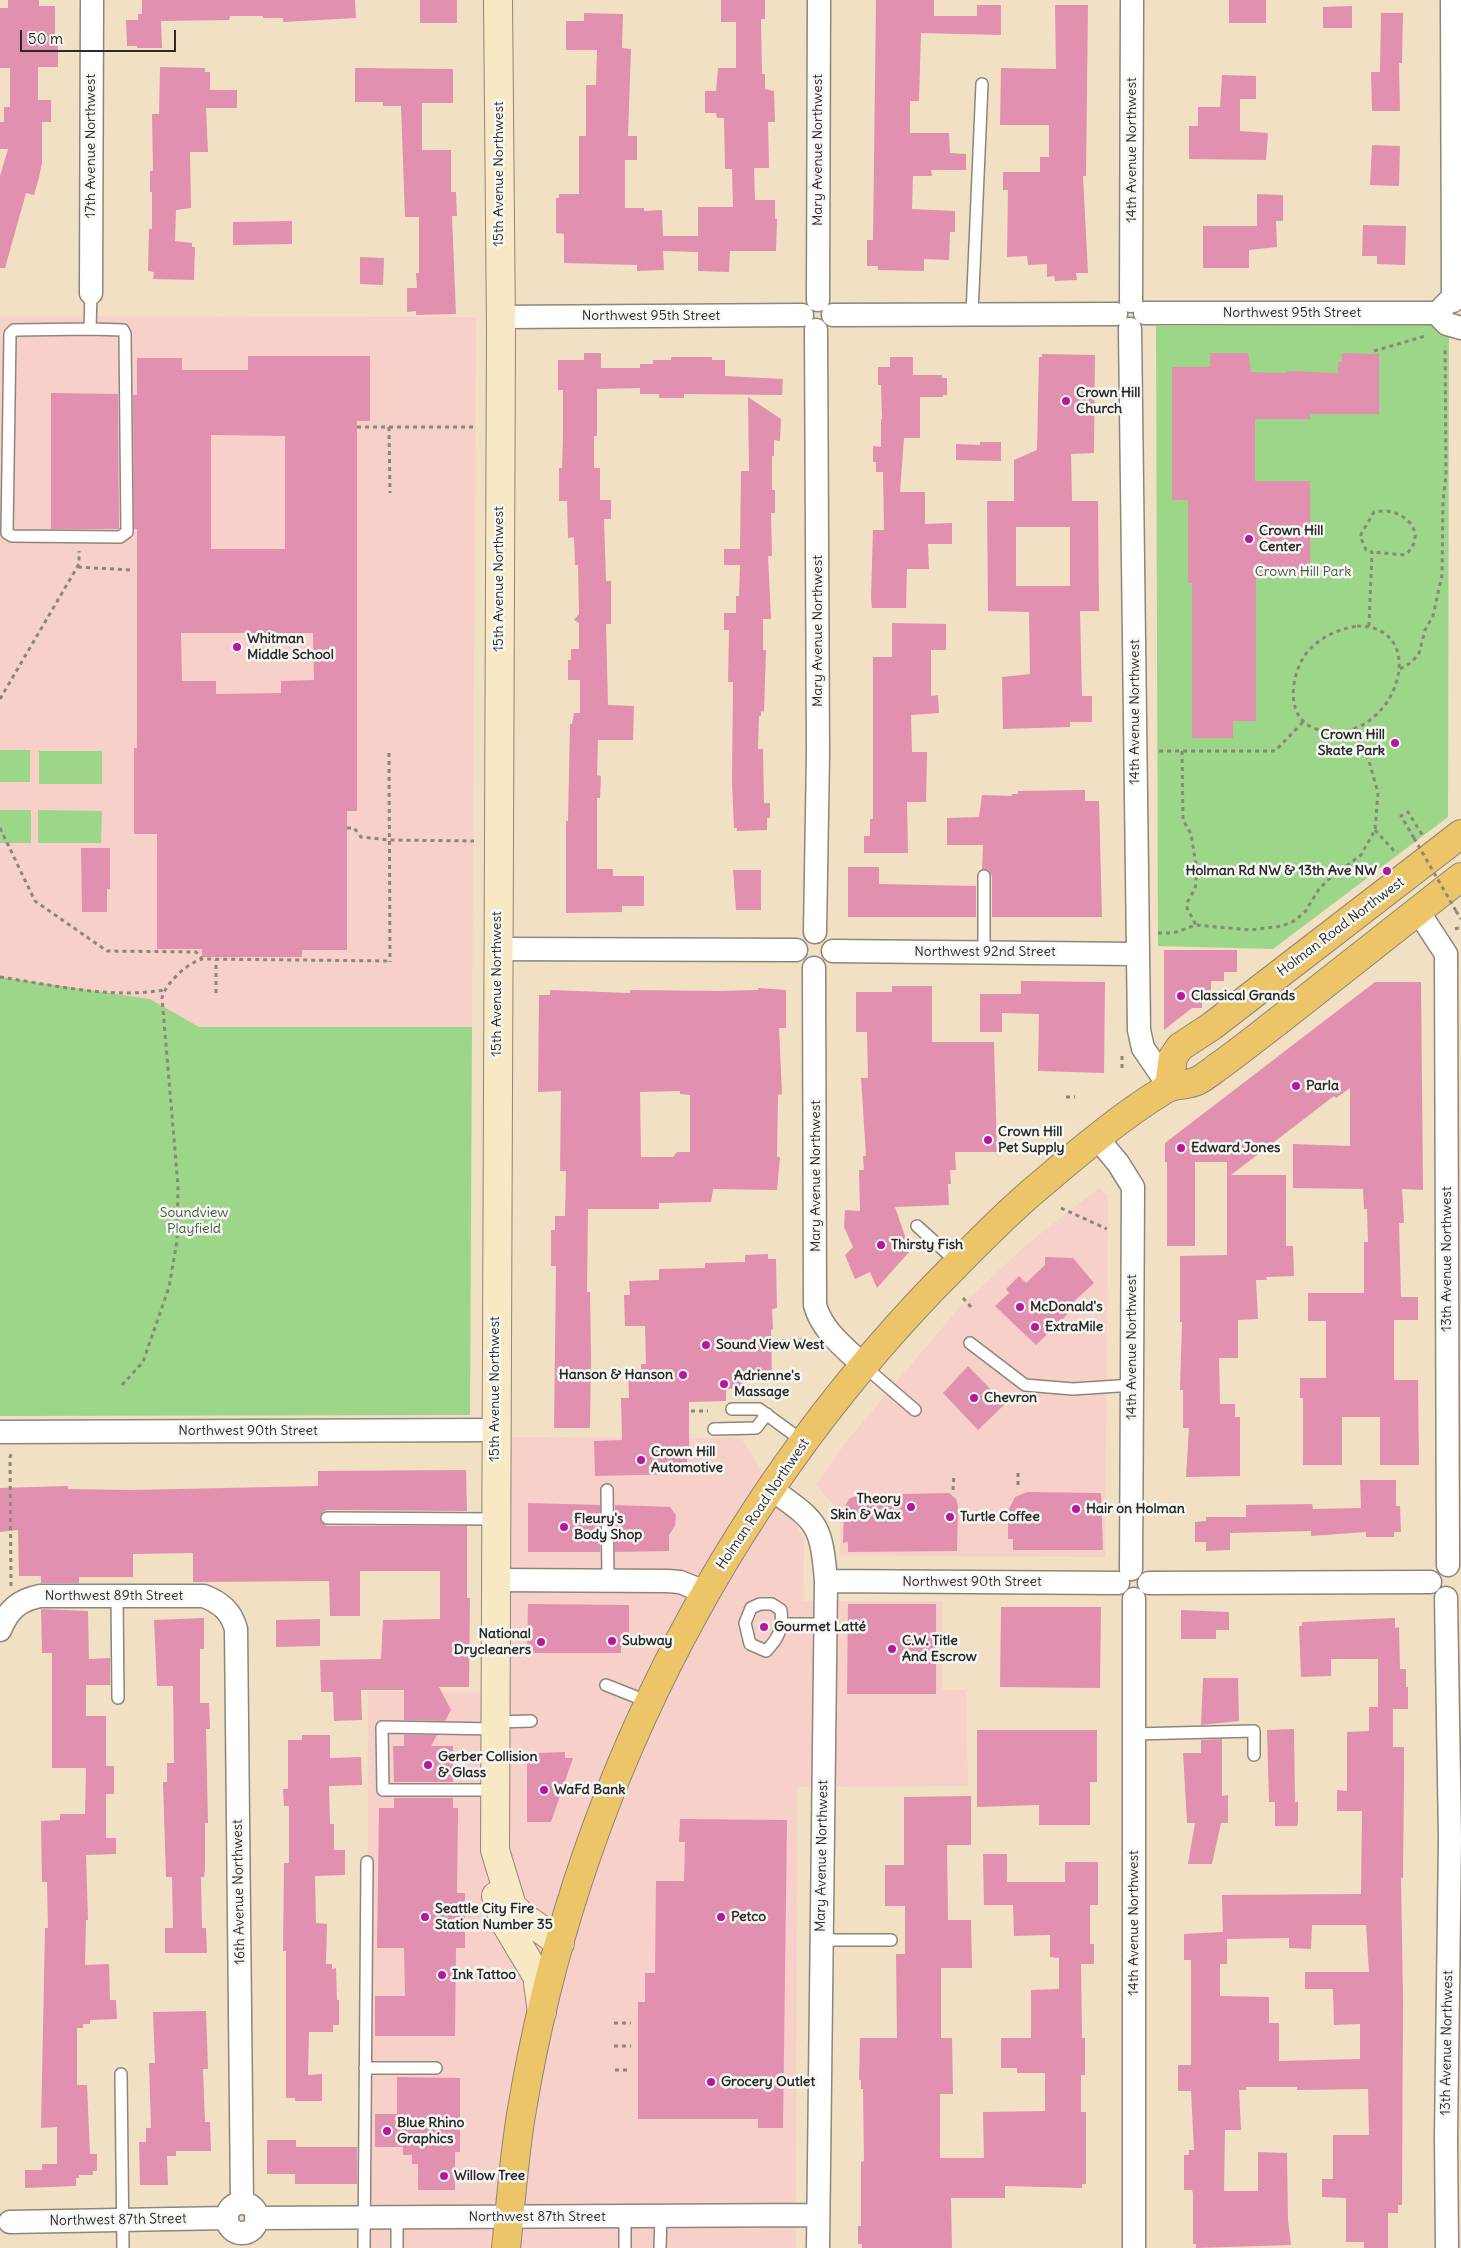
<!DOCTYPE html>
<meta charset="utf-8">
<style>
body{margin:0}
#map{position:relative;width:1461px;height:2248px;overflow:hidden;background:#f1e0c4;font-family:Delius,sans-serif}
canvas{display:block}
.scale{position:absolute;left:20px;top:30px;width:156px;height:22px;box-sizing:border-box;border:2px solid #2b2b2b;border-top:0;padding-left:6px;font-size:15px;line-height:18px;white-space:nowrap;color:#2b2b2b;-webkit-text-stroke:4px #f6f6f2;paint-order:stroke}
</style>
<div id="map">
<canvas width="1461" height="2248"></canvas>
<div class="scale">50 m</div>
</div>
<script>
const g = document.querySelector('canvas').getContext('2d');
g.lineJoin = 'round';
function fillPath(path, color) { g.fillStyle = color; g.fill(path, 'evenodd'); }
function trace(path, color, width, dash) { g.strokeStyle = color; g.lineWidth = width; g.lineCap = dash ? 'butt' : 'round'; g.setLineDash(dash || []); g.stroke(path); }
function label(font, color, halo, rows, align = 'center') {
  g.font = font + ' Delius,sans-serif'; g.lineWidth = 5; g.setLineDash([]); g.textBaseline = 'middle'; g.strokeStyle = halo; g.fillStyle = color; for (const [text, x, y, turn = 0] of rows) {
    g.save(); g.translate(x, y); g.rotate((+turn || 0) * Math.PI / 180); g.textAlign = isNaN(turn) ? turn : align; if (halo) g.strokeText(text, 0, 0); g.fillText(text, 0, 0); g.restore();
  }
}
fillPath(new Path2D(`
 M0,316L476,317L472,1027H199L150,999L0,977Z
 M1099,1188L1108,1195L1105,1557L840,1556V1512L816,1485L846,1442L958,1309L1026,1245Z
 M495,1437L741,1438L804,1538L803,1601H942V1690H966L968,1786L797,1787L796,2248H367L368,1692H495Z`), '#f7d0ca');
fillPath(new Path2D(`
 M1449,325L1448,817L1273,949L1158,946L1156,326Z
 M0,750H30V782H0Z
 M39,751H102V784H39Z
 M0,810H31V843H0Z
 M38,810L102,811L101,843H38Z
 M0,977L150,999L199,1027H472L470,1415L0,1416Z`), '#9bd689');
fillPath(new Path2D(`
 M8,0H39V6H55V46H58V67H38V100H51V122H42V163L39,177L34,195L26,193L5,268H0V176L8,149H0V122H4V107H10V68H0V8H8Z
 M142,0H355L356,18L283,22V18H263V16H230L229,20L161,21L162,48H137V46H127L126,20H138V14H142Z
 M420,0H457V23H420Z
 M721,0H765V19H761L762,74H765V89L774,91L775,122H768L769,168H754L755,200H775V219H777L776,251H730L729,272L698,271V252L663,251L664,270L637,271V265L564,263V234L556,233V198H559V194H579V136H586V85H596L597,50H566V21H584V13L623,14L622,48L631,49L628,136H637V160H625V208H644V211L662,210L663,236H698V207H733L732,169H725L724,118H717L716,113H705V91H716L718,68H736V22H721Z
 M876,0H934V16H977V5H1001V35L921,33L919,101H910V133H949L950,153L966,154V170H931L932,176H913L912,209L955,211V232H950L949,260L924,259V271L878,270V266H867V240H873Z
 M1229,0H1266V23H1229Z
 M1055,5H1088L1086,176H1083L1088,273H1076L1077,280L1055,281L1054,276L1047,277V264L1028,265L1027,256L1007,257L1008,190H1003V172H1040V157H1049V125H1000L1001,68L1056,69Z
 M1352,6V28H1323V7Z
 M1381,13H1403L1402,63H1399L1400,111H1372L1371,72H1380Z
 M160,67L205,68V72H210V90H237V108H206L208,152H190L191,208L176,210L175,241L192,243V247H195L194,280L153,279L154,272L148,271L149,229H152V192H150V171H153L152,114H159Z
 M355,68L453,69V103H422V150H451V192H456L457,216H452L456,314L416,315V311L407,312V288H417L416,273H419V217H405L401,106H383V102H355Z
 M1222,75L1256,76V99H1240V131L1268,133L1266,160L1189,159V126H1198V107H1220Z
 M1372,145L1400,146L1399,186L1370,185Z
 M1257,194L1283,195V221H1276L1277,247L1249,250V268H1203V226H1257Z
 M292,221V244L233,245V222Z
 M1363,225L1406,226L1405,265L1377,264V256H1362Z
 M360,257L384,258L383,285L360,284Z
 M584,353H601V368H640V364H653V360H671V357H712V360H725V376L783,379L782,395L684,394V398H659V394H640V388L597,389V436H594V468H600V500H611V519H604L606,581H611V624H606L608,705L634,706L633,740H598L597,775L601,776L600,798H597V869H613V876H644V906H622V912L566,913V821H568L570,724H572L574,713H580V680H568V660H571V649H579V623L574,620L579,614L578,565H575L574,537L568,538L567,501H559V468H562L563,436V390H558V360H584Z
 M1210,353H1248L1251,372L1287,373V371L1338,373V362H1342V353L1379,354V414H1310V419H1255V481H1310V577H1256V721H1233V738H1192V583H1188V500H1172V367H1210Z
 M1042,354L1095,355L1094,453L1071,454L1072,501H1098L1099,611H1080L1082,696H1092V722H1070V727L1003,729L1002,677L1030,674L1029,612L988,611L987,501H1014V460L1037,450L1039,357H1042ZM1016,527H1070V586H1016Z
 M248,356H370V421H357V811H347V950H302V957H202V949H157V834H134V748H137V529H134L133,395H137V358H182V370H248ZM211,435L285,436V549H211ZM181,633H313L314,680L281,681V693L216,694V681H182Z
 M890,357H913V375H942V378H947V395H943V397H920V438H904L900,492H925V524L952,523V544H928L929,569H907L906,608H872L871,598L873,530H884L883,472H876V462H873V446L881,447V419H882L881,385H878V367H890Z
 M51,393L118,394L119,529H51Z
 M748,397L781,419L780,441L774,440V456H772V490H775V513H771L772,556H768L771,619H763V650H766L764,712L761,711V716H759L758,749H763L764,803H770V818H767V830L737,831V828H734L732,783L733,682H728L729,630H724V613H736V596H739L740,565H724V549H740L741,471H749Z
 M980,442H1001V461L956,460V444L980,445Z
 M892,623L946,624V650H931V696L938,695L939,713L911,715L912,752H927L926,802H907L908,853H864V836H870V819H873V657H892Z
 M1085,790V801H1099L1102,917H992V876L988,870L982,869L983,845H947V818L979,817L982,795L1012,796V794H1018V791Z
 M81,848H110V889H107V912H82Z
 M848,867H879V884L976,886V917H848Z
 M733,870H761V910H736Z
 M1164,950H1237V972H1224V981H1211V1002H1202V1008H1192L1164,1030Z
 M1021,981L1105,982L1104,1073L1038,1071L1039,1014L1002,1013V1032H980V994H1021Z
 M1375,982H1421L1423,1190L1402,1189L1404,1223H1399L1401,1297H1418V1320H1394V1380H1418L1419,1465H1380V1417H1342V1465H1303V1398H1300V1378H1326V1321H1308V1293H1364V1242H1368L1367,1209H1364L1363,1189L1293,1188V1144L1350,1146V1088L1336,1098L1334,1096L1231,1175H1286V1246H1293L1294,1276L1266,1277L1267,1280H1256L1258,1319L1238,1320V1358H1219L1220,1404H1235V1417H1240V1476L1186,1477L1189,1428H1183V1390H1180L1182,1322H1180V1256L1227,1255V1162H1195V1246H1167V1162H1165V1143Z
 M892,986H932V1042H994L997,1152H955L956,1170H950L951,1184H948L949,1205L895,1207L910,1251L877,1288L870,1272L855,1279L845,1255L853,1247L844,1227L845,1210L860,1211L859,1170H864L863,1156H866L861,1078H868L867,1032H856V992H892Z
 M758,988L786,990V1028H779L782,1094L778,1095L777,1157H780L777,1190L713,1189L711,1202L659,1203V1209H588L587,1292H590L591,1358L590,1428H554L556,1266H551V1230H555V1216H565L566,1171H560L561,1091L538,1092L539,995H550V990L630,993V990L718,991L758,990ZM680,1091V1094L690,1095V1152H677L673,1157H641L640,1092Z
 M768,1254V1259H776L777,1308L772,1309L773,1329L771,1330L772,1380L743,1381V1388L726,1389V1401L689,1402V1453H687V1466L681,1474L595,1476L594,1441L622,1440L621,1398H629L628,1369H641V1364H646L645,1326H625L624,1295H630L629,1281L659,1280V1269L705,1268V1263L745,1262V1255Z
 M1045,1257L1073,1258L1094,1283L1071,1304L1074,1308L1036,1345L995,1306L1009,1293L1006,1289L1019,1276L1026,1283L1045,1265Z
 M968,1366L1005,1404L978,1430L943,1393Z
 M466,1470L467,1511L327,1510L323,1512L320,1517L321,1522L327,1526H467V1598H470L469,1687H439L451,1710L445,1721L404,1720V1690H361L362,1720L334,1721L333,1692H321L320,1660L381,1659L383,1620L440,1619V1571H360V1616H330L329,1581L193,1582V1553L133,1554V1577H79V1583H41V1576H19L18,1530L0,1532V1488L68,1486V1489L132,1490L318,1486V1471Z
 M1360,1480H1396V1506H1400L1401,1532H1394V1537H1366V1532L1311,1536V1531L1230,1533V1550L1206,1551V1542H1195V1522L1206,1521V1517H1246V1505L1312,1504L1313,1509L1361,1508Z
 M1027,1492L1101,1493L1103,1550H1013V1539H1008V1511L1015,1497Z
 M949,1493L956,1499L958,1506L957,1551L848,1552V1542L843,1543L844,1508L849,1499L858,1495Z
 M528,1503L600,1505V1552H528Z
 M615,1505L670,1507L676,1515L675,1526L669,1535V1551L615,1552Z
 M528,1604L629,1605V1645L621,1647V1653H527Z
 M848,1604H936V1694H847Z
 M1001,1607H1101L1100,1688L1000,1687Z
 M41,1609L88,1611L89,1659L110,1658V1685H86V1716H106V1766H114V1794H106V1838H116V1854L86,1855L88,1920H86L85,1965L109,1964L110,2000H116L117,2019L90,2020V2024H83V2028H77V2085H87L90,2154H97V2171H93V2175H79V2178H76V2186L25,2188V2170H42V2164H57V2127L41,2128L45,1928H48L47,1882H42L41,1821L60,1820V1814H85L86,1768H52V1653H42Z
 M1181,1610L1229,1612V1630H1216V1639H1181Z
 M204,1618V1649H200V1703H209L210,1729H206L208,1823H205V1870L204,1877H201L202,1928H206L207,1953H165V1928H173L172,1877H166L163,1782H167V1763H174L173,1686H157L154,1620Z
 M1395,1618V1628L1399,1627L1400,1669H1406V1687H1408V1709H1393V1747H1404V1776L1403,1878H1401L1403,2000L1402,2205H1398V2213H1388V2248H1364V2242H1346V2198L1322,2197V2179H1333V2135H1369L1368,2089L1297,2090V2087H1246V2090H1239L1241,2130H1225L1224,2191H1258V2152L1287,2153L1288,2220L1291,2245L1196,2248V2244H1193V2194L1192,2190H1184V2155H1189V2150H1194L1191,2091H1178V2065H1191V1960H1184V1934L1223,1932L1222,1895L1361,1894L1362,1811H1337V1790L1347,1791V1732L1369,1731V1707H1378V1659H1331V1676L1301,1677L1299,1626H1302V1622ZM1312,1925H1366L1369,1972H1305V1989H1333L1334,2025L1360,2024V2059L1279,2061V2023H1269V1997L1220,1996V1964H1227V1939L1289,1938V1948L1311,1949Z
 M320,1619V1646L276,1647V1620Z
 M1203,1678H1238L1239,1721L1201,1725Z
 M1294,1729L1295,1802H1298V1822L1297,1826H1275V1802H1269L1267,1730Z
 M977,1730H1097V1782H1090V1825H1039V1805L977,1807Z
 M302,1735H330V1758L361,1757L362,1785L329,1786L330,1824H334V1850H345V1875L315,1876L316,1923L327,1924L326,1964H332V1969L336,1968L337,2000H339V2025H333V2032H309L308,2075L322,2074V2101H295V2098H286V1951H283L284,1863H289V1806H284L283,1789H288V1740H302Z
 M404,1735H437L431,1746H453V1782H394L393,1746H404Z
 M1222,1739V1796L1228,1795V1823H1221L1212,1864H1188L1195,1823H1187L1183,1753H1201V1740Z
 M565,1752V1758H573L551,1822H527V1758H535L537,1753Z
 M971,1796V1845H947L948,1920H971L972,1968H941V2038H952L953,2094H940V2158H984L983,2112L1045,2111V2073H1017V2068H1001V2038H1031V1990L1059,1989V1958L1050,1957V1935L1014,1936L1013,1905H984L983,1854H1007V1882H1065V1862H1098V1905H1090V1944H1094V1964H1081L1082,2038H1085V2075H1081V2112H1086V2184H1082V2188L1005,2186V2198H951L952,2248H862V2244H858V2226H861V2162L864,2161L863,2089H861V2080H859L860,2038H897L896,1954H905V1906H885V1865H904V1797Z
 M394,1798H453V1808H458L457,1893H465V1948H456L455,2036H375V1996H405L404,1948H377L379,1808H394Z
 M680,1819L787,1820L783,2128H758V2119H638V2002H645V1973H655L656,1881H684L685,1842H679Z
 M206,2011L208,2069H203L205,2122H210L211,2151H176V2156H167L168,2185H140L139,2142H146V2128H151L149,2063H155L153,2012Z
 M397,2077L460,2078V2152H455V2190H418V2164H412V2155H403V2147H375V2114H397Z
 M267,2140H296V2147H357V2184H295V2174H267Z`), '#e290af');
const service = new Path2D(`
 M972,314L982,84
 M90,329L123,330L125,334L127,532L120,537L12,536L7,533L10,334L14,330L90,329L91,293
 M984,876V952
 M917,1226L958,1263
 M970,1343L1025,1385L1073,1389L1133,1385
 M864,1366L915,1410
 M732,1409H759L804,1442
 M714,1429L756,1428L767,1414
 M607,1490L608,1580
 M327,1518L495,1519
 M117,1596L118,1698
 M760,1604H772L781,1610C783,1628 779,1638 766,1651L750,1644L745,1623L751,1608Z
 M783,1624H825
 M606,1685L649,1702
 M496,1722L531,1721
 M1134,1734L1254,1731V1755
 M495,1790H383L382,1727L495,1729
 M821,1940H891
 M365,2068H436
 M121,2074L123,2248
 M625,2216V2248
 M397,2217V2248
 M364,2248L367,1862
 M660,2248L661,2216`);
const minor = new Path2D(`
 M1452,0L1453,301
 M91,293L92,0
 M818,300L819,0
 M1131,301L1132,0
 M1448,302L1442,308L1441,318L1447,324L1461,328
 M1145,313H1440
 M833,315L1116,314
 M500,317L802,315
 M1130,329L1139,1030L1143,1048L1169,1086
 M1418,911L1446,954
 M815,932L818,754L816,330
 M497,949L796,950
 M833,951L1137,954
 M1446,954L1448,1565
 M814,968L815,1305C822,1331 845,1348 864,1366
 M1097,1138L1118,1163L1133,1187L1131,1569
 M0,1432L495,1430
 M770,1488C817,1522 821,1522 826,1581L818,2248
 M495,1580L667,1581L680,1582L705,1592
 M826,1581L1118,1583
 M1149,1583L1430,1582
 M1446,1598L1450,1839L1446,2137L1447,2248
 M0,1630C8,1610 19,1600 40,1596H204C221,1603 231,1611 236,1629L242,2203
 M227 2218a15 15 0 1 1 30 0a15 15 0 1 1-30 0Z
 M256,2218L818,2215
 M10,2222L227,2218
 M1134,2248V1599`);
const secondary = new Path2D(`
 M498,0L501,330L495,1850L512,1906L522,1916L560,1943
 M496,1896L503,1919L537,1976L542,2012`);
const primary = new Path2D(`
 M1169,1086L1173,1057L1180,1047L1212,1026L1461,834
 M506,2248C511,2202 514,2155 522,2109C574,1799 719,1509 938,1283C971,1250 1003,1216 1039,1186C1079,1152 1120,1117 1164,1090C1174,1083 1187,1086 1197,1081C1205,1077 1212,1071 1219,1066C1240,1051 1261,1034 1282,1018C1342,971 1401,924 1461,877`);
trace(service, '#8e8678', 14);
trace(minor, '#8e8678', 25);
trace(secondary, '#8e8678', 30);
trace(primary, '#8e8678', 30);
trace(new Path2D(`
 M1374,351L1425,336
 M357,427H475
 M389,427L390,493
 M78,567L131,570
 M1357,626C1431,626 1398,735 1332,732C1323,731 1311,729 1304,722C1285,705 1294,665 1310,649C1323,636 1339,629 1357,626Z
 M1369,626L1372,552L1366,550L1360,536L1374,512C1402,505 1431,533 1405,555L1372,552
 M1400,669L1412,662L1419,653L1425,630L1433,616L1442,575L1443,501L1446,475L1445,346
 M0,699L79,564V551
 M1159,751H1275L1303,722
 M1182,751L1183,820L1191,834L1197,871L1195,889L1188,901L1187,908L1196,925
 M389,753L390,962
 M0,828L35,901L107,951L196,952L202,959L390,961
 M347,828H354L361,837L390,840L474,841
 M1375,830L1394,851H1398
 M1414,838L1401,816L1408,812L1423,836
 M1456,911L1461,919
 M1455,929L1461,927
 M1158,933H1173L1196,925L1250,930L1282,926L1294,921L1305,912L1319,889L1329,879L1361,855L1375,830L1378,793L1369,761L1354,728
 M0,977C53,985 110,999 164,990
 M216,993V960
 M1122,1056V1070
 M1066,1097H1075
 M1061,1208L1107,1229
 M963,1298L972,1308
 M766,1341L804,1340
 M122,1385L143,1362L169,1287L177,1241L178,1186L162,998C165,984 187,963 202,959
 M691,1411H708
 M1018,1473V1489
 M953,1490L954,1474
 M11,1586L10,1457L12,1452
 M614,2023H631
 M614,2046H631
 M615,2070H631`), '#8e8678', 3, [4, 4]);
trace(service, '#fff', 11);
trace(minor, '#fff', 22);
trace(secondary, '#f8e8c3', 28);
trace(primary, '#edc569', 28);
trace(new Path2D(`
 M1414,838L1456,911`), '#8e8678', 3, [4, 4]);
for (const [x, y, r, color] of [
 [1066,401,5,"#b5179e"],
 [1249,539,5,"#b5179e"],
 [237,647,5,"#b5179e"],
 [1395,743,5,"#b5179e"],
 [1387,871,5,"#b5179e"],
 [1181,996,5,"#b5179e"],
 [1296,1086,5,"#b5179e"],
 [988,1140,5,"#b5179e"],
 [1181,1148,5,"#b5179e"],
 [881,1245,5,"#b5179e"],
 [1020,1307,5,"#b5179e"],
 [1035,1327,5,"#b5179e"],
 [706,1345,5,"#b5179e"],
 [683,1375,5,"#b5179e"],
 [724,1384,5,"#b5179e"],
 [974,1398,5,"#b5179e"],
 [641,1460,5,"#b5179e"],
 [911,1507,5,"#b5179e"],
 [1076,1509,5,"#b5179e"],
 [950,1517,5,"#b5179e"],
 [564,1527,5,"#b5179e"],
 [764,1627,5,"#b5179e"],
 [612,1641,5,"#b5179e"],
 [541,1642,5,"#b5179e"],
 [892,1649,5,"#b5179e"],
 [428,1765,5,"#b5179e"],
 [544,1790,5,"#b5179e"],
 [425,1917,5,"#b5179e"],
 [721,1917,5,"#b5179e"],
 [442,1975,5,"#b5179e"],
 [711,2082,5,"#b5179e"],
 [387,2131,5,"#b5179e"],
 [444,2176,5,"#b5179e"]
]) { const dot = new Path2D(); dot.arc(x, y, r, 0, 2 * Math.PI); g.fillStyle = color; g.fill(dot); trace(dot, '#f6f6f2', 2); }
label('14px', '#2b2b2b', '#f6f6f2', [
 ["17th Avenue Northwest",91,146,-90],
 ["Mary Avenue Northwest",818,150,-90],
 ["14th Avenue Northwest",1132,150,-90],
 ["15th Avenue Northwest",499,174,-90],
 ["Northwest 95th Street",1292,313],
 ["Northwest 95th Street",651,316],
 ["15th Avenue Northwest",499,579,-90],
 ["Mary Avenue Northwest",818,631,-90],
 ["14th Avenue Northwest",1135,712,-90],
 ["Holman Road Northwest",1341,927,-37],
 ["Northwest 92nd Street",985,952],
 ["15th Avenue Northwest",497,984,-90],
 ["Mary Avenue Northwest",816,1176,-90],
 ["13th Avenue Northwest",1447,1259,-90],
 ["14th Avenue Northwest",1132,1347,-90],
 ["15th Avenue Northwest",495,1389,-90],
 ["Northwest 90th Street",248,1431],
 ["Holman Road Northwest",763,1504,-56],
 ["Northwest 90th Street",972,1582],
 ["Northwest 89th Street",114,1596],
 ["Mary Avenue Northwest",822,1856,-89],
 ["16th Avenue Northwest",239,1892,-91],
 ["14th Avenue Northwest",1134,1923,-90],
 ["13th Avenue Northwest",1447,2043,-89],
 ["Northwest 87th Street",537,2217],
 ["Northwest 87th Street",118,2220,-1]
]);
label('bold 14px', '#2b2b2b', '#f6f6f2', [
 ["Crown Hill",1076,393],
 ["Church",1076,409],
 ["Crown Hill",1259,531],
 ["Center",1259,547],
 ["Whitman",247,639],
 ["Middle School",247,655],
 ["Crown Hill",1385,735,"right"],
 ["Skate Park",1385,751,"right"],
 ["Holman Rd NW & 13th Ave NW",1377,871,"right"],
 ["Classical Grands",1191,996],
 ["Parla",1306,1086],
 ["Crown Hill",998,1132],
 ["Pet Supply",998,1148],
 ["Edward Jones",1191,1148],
 ["Thirsty Fish",891,1245],
 ["McDonald's",1030,1307],
 ["ExtraMile",1045,1327],
 ["Sound View West",716,1345],
 ["Hanson & Hanson",673,1375,"right"],
 ["Adrienne's",734,1376],
 ["Massage",734,1392],
 ["Chevron",984,1398],
 ["Crown Hill",651,1452],
 ["Automotive",651,1468],
 ["Theory",901,1499,"right"],
 ["Skin & Wax",901,1515,"right"],
 ["Hair on Holman",1086,1509],
 ["Turtle Coffee",960,1517],
 ["Fleury's",574,1519],
 ["Body Shop",574,1535],
 ["Gourmet Latté",774,1627],
 ["National",531,1634,"right"],
 ["Drycleaners",531,1650,"right"],
 ["Subway",622,1641],
 ["C.W. Title",902,1641],
 ["And Escrow",902,1657],
 ["Gerber Collision",438,1757],
 ["& Glass",438,1773],
 ["WaFd Bank",554,1790],
 ["Seattle City Fire",435,1909],
 ["Station Number 35",435,1925],
 ["Petco",731,1917],
 ["Ink Tattoo",452,1975],
 ["Grocery Outlet",721,2082],
 ["Blue Rhino",397,2123],
 ["Graphics",397,2139],
 ["Willow Tree",454,2176]
], 'left');
label('14px', '#475642', '#f6f6f2', [
 ["Crown Hill Park",1303,572],
 ["Soundview",194,1213],
 ["Playfield",194,1229]
]);
</script>
